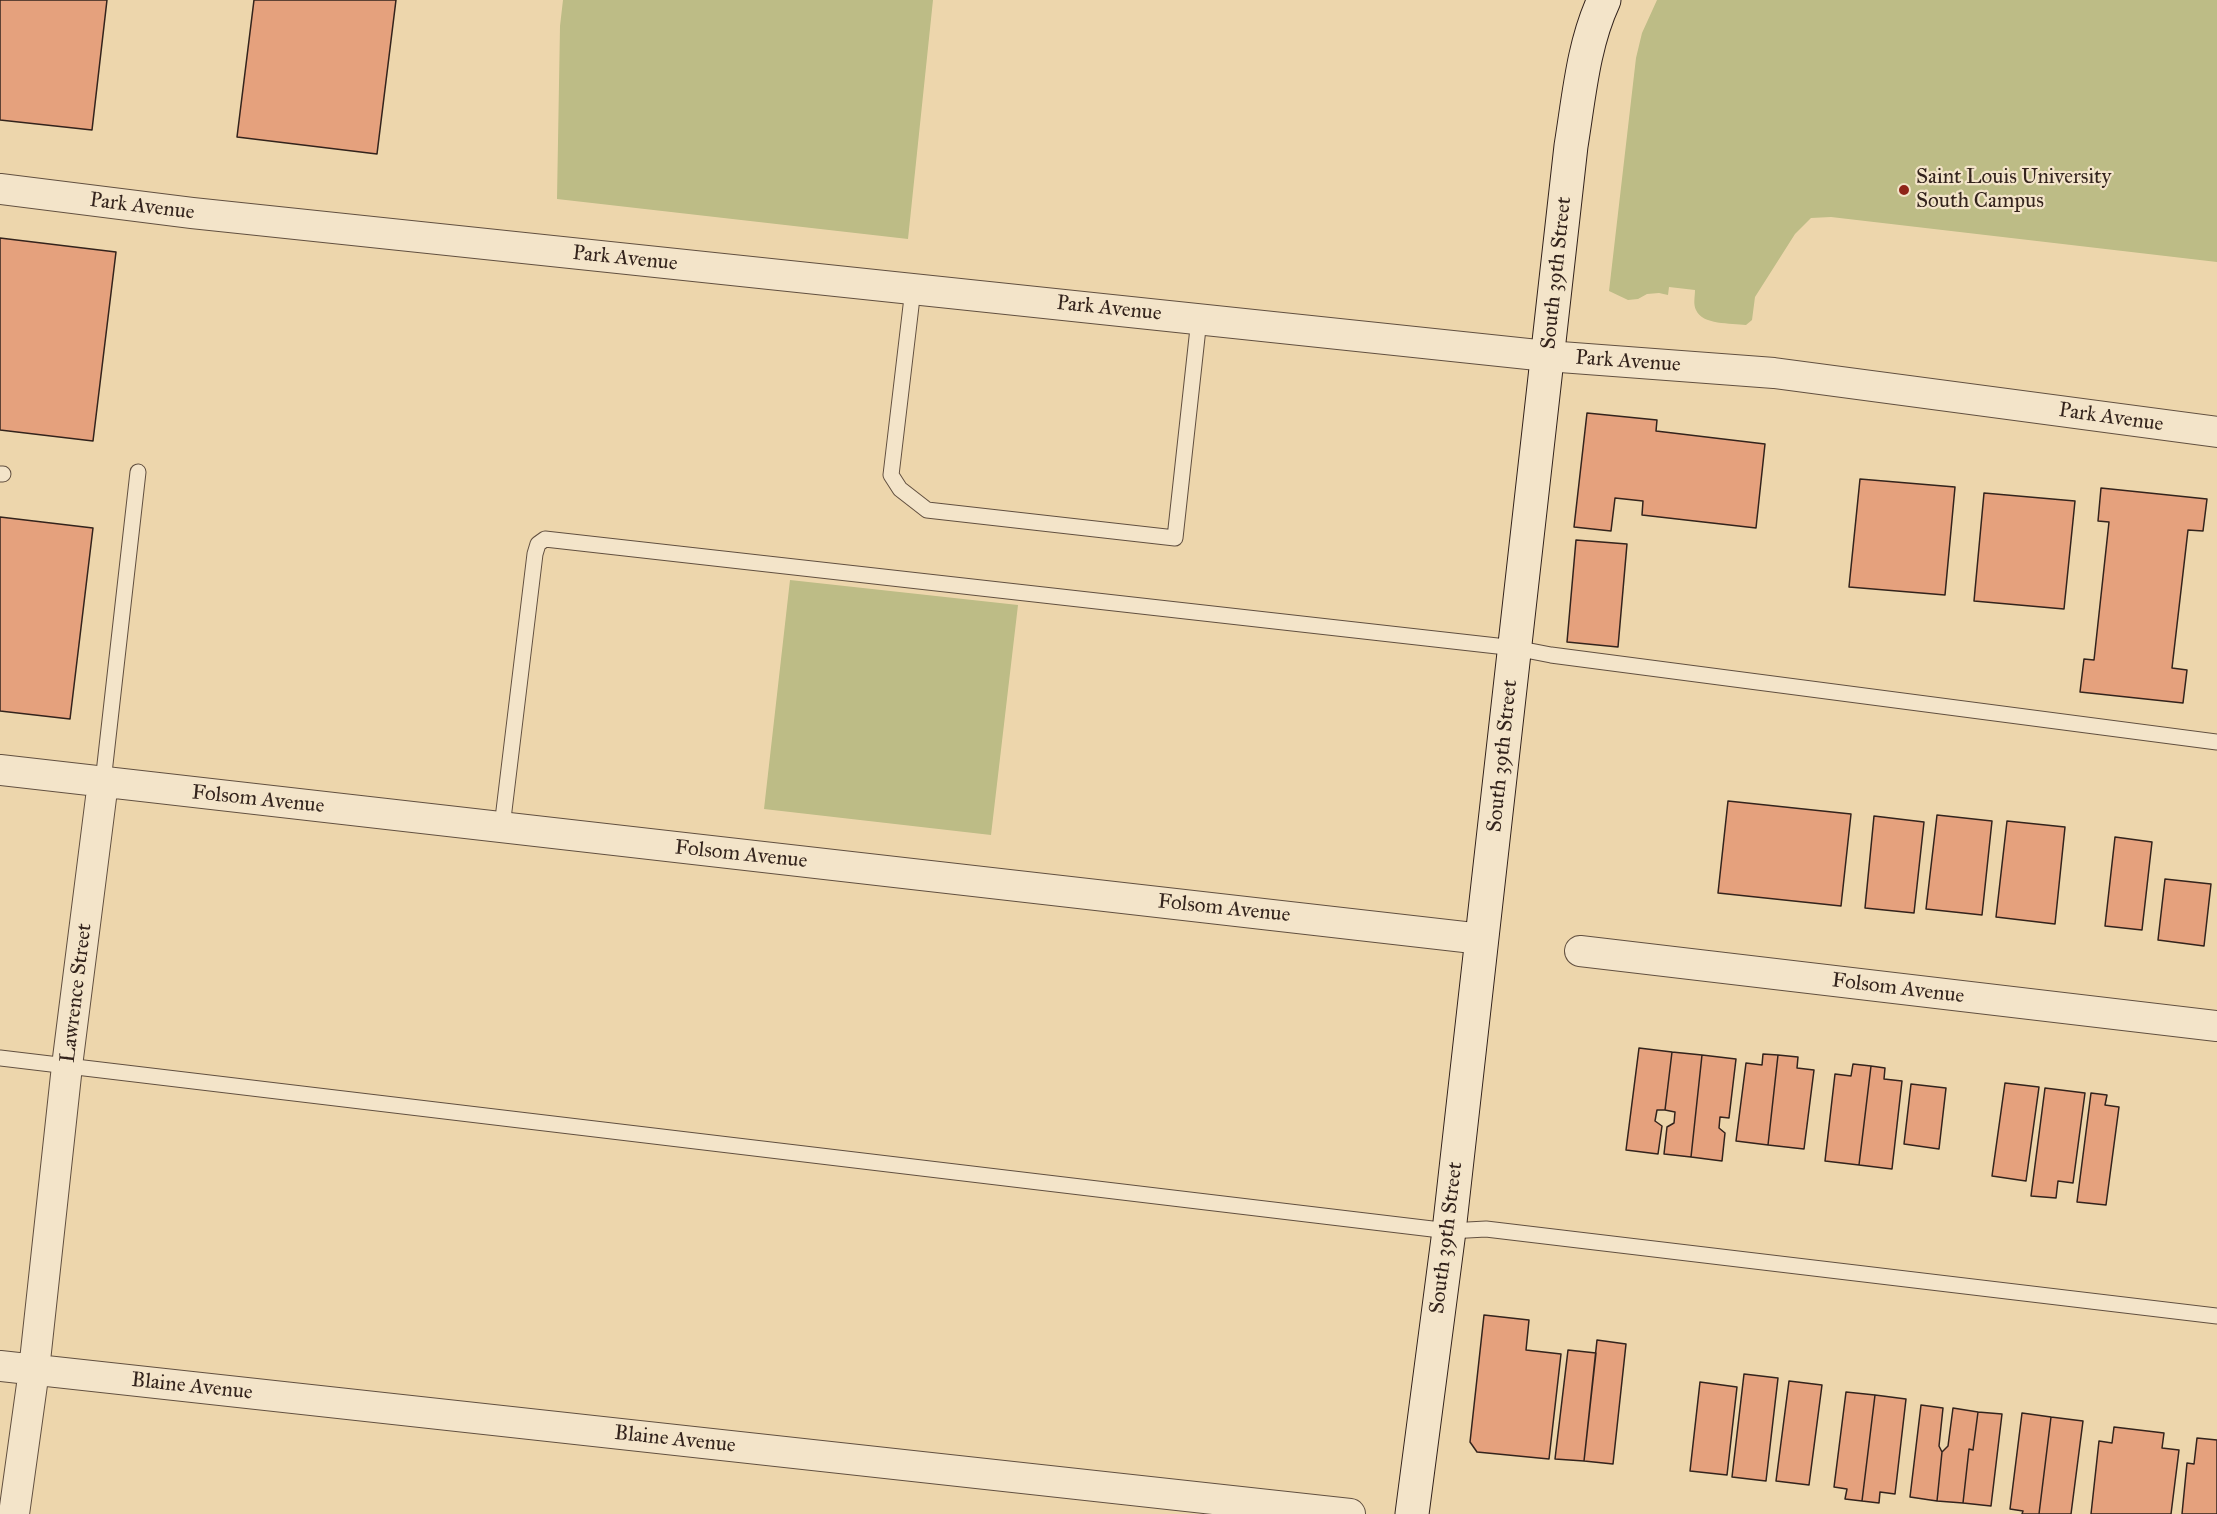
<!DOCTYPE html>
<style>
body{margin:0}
canvas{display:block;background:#edd6ac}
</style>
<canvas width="2217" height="1514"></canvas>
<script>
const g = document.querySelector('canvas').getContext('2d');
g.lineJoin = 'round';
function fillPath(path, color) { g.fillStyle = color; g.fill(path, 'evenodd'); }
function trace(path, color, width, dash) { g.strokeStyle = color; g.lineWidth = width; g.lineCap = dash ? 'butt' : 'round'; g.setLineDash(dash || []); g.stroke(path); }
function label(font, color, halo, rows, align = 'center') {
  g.font = font + ' "IM FELL Great Primer",serif'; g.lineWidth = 4.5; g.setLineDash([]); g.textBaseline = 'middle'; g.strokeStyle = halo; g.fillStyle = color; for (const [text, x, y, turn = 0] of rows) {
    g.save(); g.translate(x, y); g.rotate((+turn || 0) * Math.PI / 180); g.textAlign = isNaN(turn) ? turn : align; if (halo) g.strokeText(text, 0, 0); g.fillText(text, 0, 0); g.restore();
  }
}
fillPath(new Path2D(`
 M563,0H933L908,239L557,199L560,26Z
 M1657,0H2217V262L1831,217L1811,218L1795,234L1755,297L1752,320L1746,325C1731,323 1702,325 1696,310C1693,304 1695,297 1695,290L1669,287L1668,295L1659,293L1647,294L1638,299L1628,300L1609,291L1636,58L1642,33Z
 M790,580L1018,605L991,835L764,809Z`), '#bdbc86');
const building = new Path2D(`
 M0,0H107L92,130L0,120Z
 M254,0H396L377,154L237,137Z
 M0,238L116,252L93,441L0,430Z
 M1587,413L1657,420L1656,431L1765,444L1756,528L1642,515L1643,501L1615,498L1611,531L1574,527Z
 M1860,479L1955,487L1945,595L1849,587Z
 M2101,488L2207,499L2203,531L2188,530L2172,668L2187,670L2183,703L2080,692L2084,659L2094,660L2109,522L2098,521Z
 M1984,493L2075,501L2064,609L1974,601Z
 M0,517L93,528L70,719L0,711Z
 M1576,540L1627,544L1618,647L1567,642Z
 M1728,801L1851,814L1841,906L1718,893Z
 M1937,815L1992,821L1982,915L1926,909Z
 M1874,816L1924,822L1914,913L1865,908Z
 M2007,821L2065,827L2055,924L1996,917Z
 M2115,837L2152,842L2142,930L2105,926Z
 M2165,879L2211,884L2204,946L2158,940Z
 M1639,1048L1672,1052L1665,1110H1657L1655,1121L1662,1126L1658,1154L1626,1150Z
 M1672,1052L1702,1055L1691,1157L1664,1154L1667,1127L1674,1123L1675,1112L1665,1110Z
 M1763,1054L1778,1055L1768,1145L1736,1141L1746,1063L1762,1065Z
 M1702,1055L1736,1059L1729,1118L1720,1117L1719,1128L1725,1133L1722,1161L1691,1157Z
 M1778,1055L1798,1057L1797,1068L1814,1070L1804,1149L1768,1145Z
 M1853,1064L1871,1066L1859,1165L1825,1161L1835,1074L1851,1076Z
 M1871,1066L1885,1068L1884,1079L1902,1081L1892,1169L1859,1165Z
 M2005,1083L2039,1087L2026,1181L1992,1176Z
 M1911,1084L1946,1088L1939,1149L1904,1144Z
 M2045,1088L2085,1093L2073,1183L2058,1181L2056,1198L2031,1196Z
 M2091,1093L2107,1095L2105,1105L2119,1107L2106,1205L2077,1202Z
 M1484,1315L1529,1320L1526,1350L1561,1354L1549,1459L1477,1452L1470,1442Z
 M1597,1340L1626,1344L1613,1464L1584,1461Z
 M1568,1350L1596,1353L1584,1461L1555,1459Z
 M1744,1374L1778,1378L1766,1481L1732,1477Z
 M1789,1381L1822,1385L1809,1485L1776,1481Z
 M1700,1382L1737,1387L1727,1475L1690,1471Z
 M1846,1392L1875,1395L1862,1501L1845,1499L1847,1489L1834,1487Z
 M1875,1395L1906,1399L1895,1494L1880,1492L1879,1503L1862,1501Z
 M1921,1405L1943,1408L1939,1446L1942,1452L1937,1501L1910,1497Z
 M1953,1408L1978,1412L1973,1450L1969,1449L1963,1503L1937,1501L1942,1452L1948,1446Z
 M1978,1412L2002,1414L1991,1506L1963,1503L1969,1449L1973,1450Z
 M2022,1413L2051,1417L2039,1514H2022L2023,1511L2010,1509Z
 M2051,1417L2083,1421L2071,1514H2039Z
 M2114,1427L2164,1433L2162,1448L2179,1450L2171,1514H2091L2099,1441L2112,1443Z
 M2197,1438L2217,1440V1514H2182L2187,1463L2194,1464Z`);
fillPath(building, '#e5a17d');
trace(building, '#33231c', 1.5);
const lane = new Path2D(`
 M913,289L891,475L900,489L927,510L1175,538L1199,319
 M0,474H3
 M103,782L138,472
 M502,827L535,554L538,544L545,539L1515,648L1551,655L2217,742
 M0,1058L1449,1231L1486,1229L2217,1316`);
const street = new Path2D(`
 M0,189L192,213L1547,356L1774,373L2217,432
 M0,770L1482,939
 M1580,951L2217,1026
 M0,1366L1350,1514
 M14,1514L34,1370L67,1066L103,782`);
const secondary = new Path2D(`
 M1412,1514L1449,1231L1571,146C1579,97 1583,45 1604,0`);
trace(lane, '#625040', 17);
trace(street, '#625040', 32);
trace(secondary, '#33231c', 35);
trace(lane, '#f3e4c9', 15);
trace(street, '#f3e4c9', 30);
trace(secondary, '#f3e4c9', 33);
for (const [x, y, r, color] of [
 [1904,190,6,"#8f2418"]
]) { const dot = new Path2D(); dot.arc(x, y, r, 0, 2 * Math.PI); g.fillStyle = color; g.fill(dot); trace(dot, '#f3e4c9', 2); }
label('21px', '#33231c', '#f3e4c9', [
 ["Saint Louis University",1916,178],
 ["South Campus",1916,202]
], 'left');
label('21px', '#33231c', '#f3e4c9', [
 ["Park Avenue",142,207,7],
 ["Park Avenue",625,259,6],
 ["South 39th Street",1557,273,-84],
 ["Park Avenue",1109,309,6],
 ["Park Avenue",1628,362,4],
 ["Park Avenue",2111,418,8],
 ["South 39th Street",1503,756,-84],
 ["Folsom Avenue",258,800,6],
 ["Folsom Avenue",741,855,6],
 ["Folsom Avenue",1224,909,6],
 ["Folsom Avenue",1898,989,7],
 ["Lawrence Street",77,993,-83],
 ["South 39th Street",1447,1238,-83],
 ["Blaine Avenue",192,1387,6],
 ["Blaine Avenue",675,1440,6]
]);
</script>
